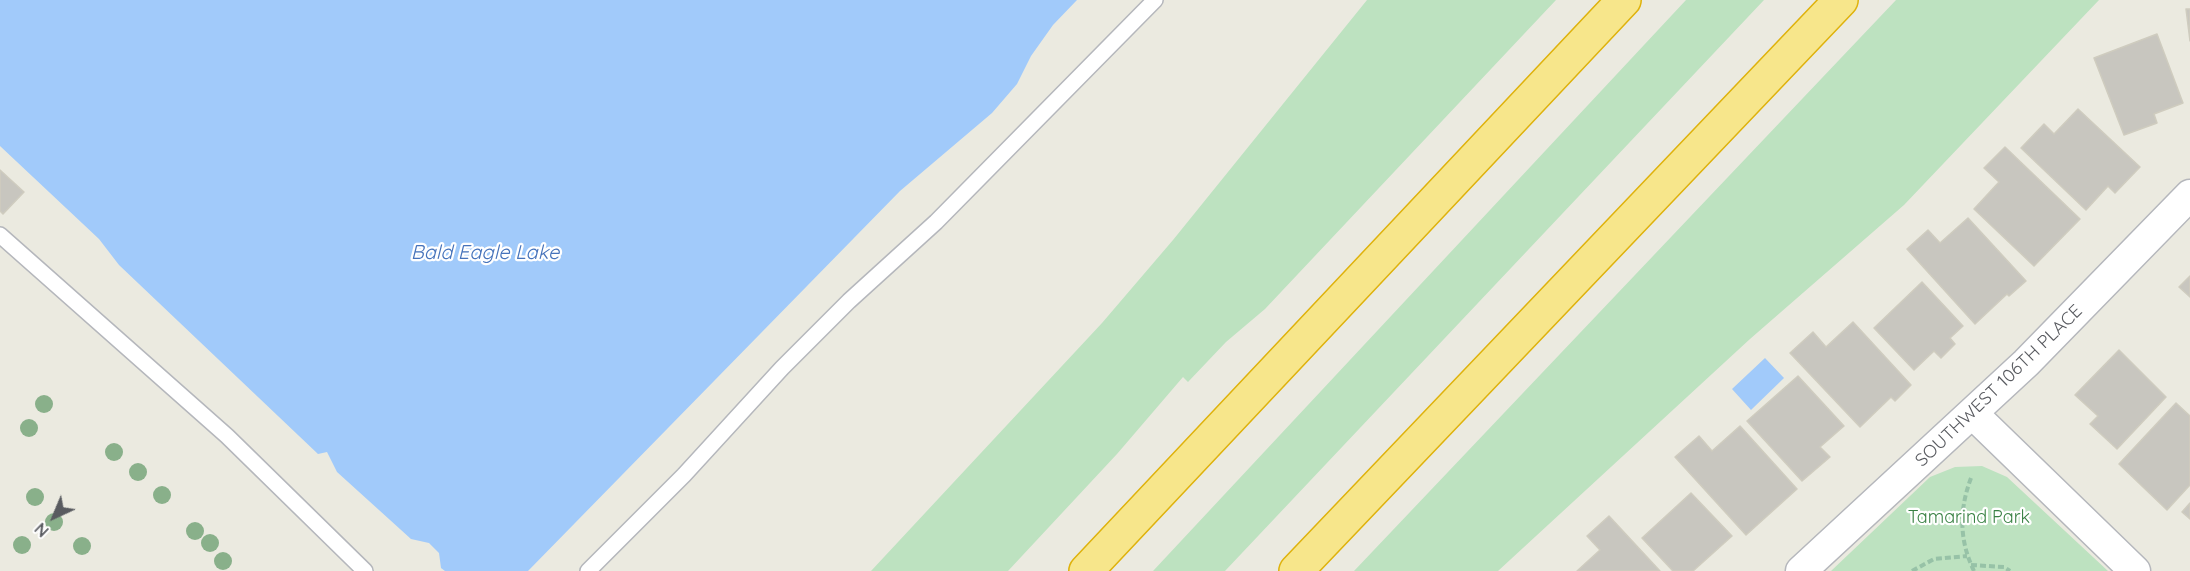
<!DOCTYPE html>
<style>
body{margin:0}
#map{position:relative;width:2190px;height:571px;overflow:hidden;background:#ebeae0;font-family:Quicksand,sans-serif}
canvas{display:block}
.north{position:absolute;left:24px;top:487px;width:60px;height:60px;-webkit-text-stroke:4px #fff;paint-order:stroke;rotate:224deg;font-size:16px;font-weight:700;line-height:24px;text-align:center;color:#595b60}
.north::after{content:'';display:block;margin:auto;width:21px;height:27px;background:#595b60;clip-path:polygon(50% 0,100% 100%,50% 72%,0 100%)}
</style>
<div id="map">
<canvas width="2190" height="571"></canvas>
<div class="north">N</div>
</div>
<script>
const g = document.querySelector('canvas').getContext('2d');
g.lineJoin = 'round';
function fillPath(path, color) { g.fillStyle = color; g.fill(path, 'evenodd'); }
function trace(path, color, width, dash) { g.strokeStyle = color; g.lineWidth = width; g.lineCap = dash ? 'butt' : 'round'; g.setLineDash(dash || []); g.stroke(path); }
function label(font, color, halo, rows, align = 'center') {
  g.font = font + ' Quicksand,sans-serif'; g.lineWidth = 4.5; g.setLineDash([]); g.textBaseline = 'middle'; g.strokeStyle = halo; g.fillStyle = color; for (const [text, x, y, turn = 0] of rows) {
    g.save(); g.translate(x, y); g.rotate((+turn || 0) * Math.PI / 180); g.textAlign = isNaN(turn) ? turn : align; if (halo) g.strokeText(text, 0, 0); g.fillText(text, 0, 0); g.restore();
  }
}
fillPath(new Path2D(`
 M1367,0H1556L1265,309L1226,342L1188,382L1183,377L1117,454L1008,571H871L1102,323L1173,240Z
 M1686,0H1764L1225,571H1153Z
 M1896,0H2099L1904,205L1750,339L1498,571H1354Z
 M1982,466L2007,477L2108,571H1831L1930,477L1955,467Z`), '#bde2c0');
fillPath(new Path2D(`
 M0,0H1077L1053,25L1031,56L1017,84L992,113L900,191L528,571H445L441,568L439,553L429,543L411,539L337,472L327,452L318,454L119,265L99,239L0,146Z
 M1765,358L1784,378L1751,410L1732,389Z`), '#a1cafa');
const building = new Path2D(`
 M2186,9H2190V41Z
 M2157,34L2183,103L2154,114L2157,123L2124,135L2094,58Z
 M2078,109L2140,167L2115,193L2108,186L2086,210L2021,148L2044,124L2054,134Z
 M2005,147L2080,219L2034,266L1974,209L1999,182L1984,168Z
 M0,170L24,192L3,214L0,211Z
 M1968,218L2026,281L2009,296L2007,294L1975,324L1907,249L1928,230L1940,243Z
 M2190,276V297L2179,287Z
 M1922,282L1963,326L1950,338L1955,344L1941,358L1934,351L1914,370L1874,328Z
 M1853,322L1911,385L1895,401L1891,397L1860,427L1790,353L1813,332L1826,347Z
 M2119,350L2166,397L2117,449L2090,424L2098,416L2075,395Z
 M1798,376L1844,426L1820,447L1830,457L1802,481L1747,421Z
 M2176,403L2190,416V485L2167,510L2119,464Z
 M1740,426L1797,489L1746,535L1675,457L1699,436L1712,451Z
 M1691,493L1732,536L1693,571H1673L1642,538Z
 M2190,503V519L2182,512Z
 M1609,516L1660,571H1577L1600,550L1587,536Z`);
fillPath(building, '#c8c6bf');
trace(building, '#cfccbf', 1.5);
const lane = new Path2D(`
 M0,235L227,436L365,571
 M588,571L684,475L782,368L849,301L936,222L1155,0`);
const street = new Path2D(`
 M1973,414L2135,571
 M1801,571L2026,363L2190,195`);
const highway = new Path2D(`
 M1086,571L1624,0
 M1296,571L1841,0`);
trace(lane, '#b5b7bc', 18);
trace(street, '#b5b7bc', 33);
trace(highway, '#dfb20c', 36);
trace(new Path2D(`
 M1971,478C1959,510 1959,540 1974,571
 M1971,565L2004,567L2010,571
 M1912,571L1934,559L1967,556`), '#97c2a7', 4, [6, 3]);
trace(lane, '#fff', 15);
trace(street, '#fff', 30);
trace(highway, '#f7e68b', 33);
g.fillStyle = '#89b08a';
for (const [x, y] of [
 [44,404],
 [29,428],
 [114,452],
 [138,472],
 [162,495],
 [35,497],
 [54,522],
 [195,531],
 [210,543],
 [22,545],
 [82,546],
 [223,561]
]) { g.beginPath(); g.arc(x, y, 9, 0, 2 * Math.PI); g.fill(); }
label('18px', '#595b60', '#fff', [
 ["SOUTHWEST 106TH PLACE",1999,386,-44]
]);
label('18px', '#388043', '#fff', [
 ["Tamarind Park",1969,518]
]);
label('italic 20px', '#4673bb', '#fff', [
 ["Bald Eagle Lake",485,253]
]);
</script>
